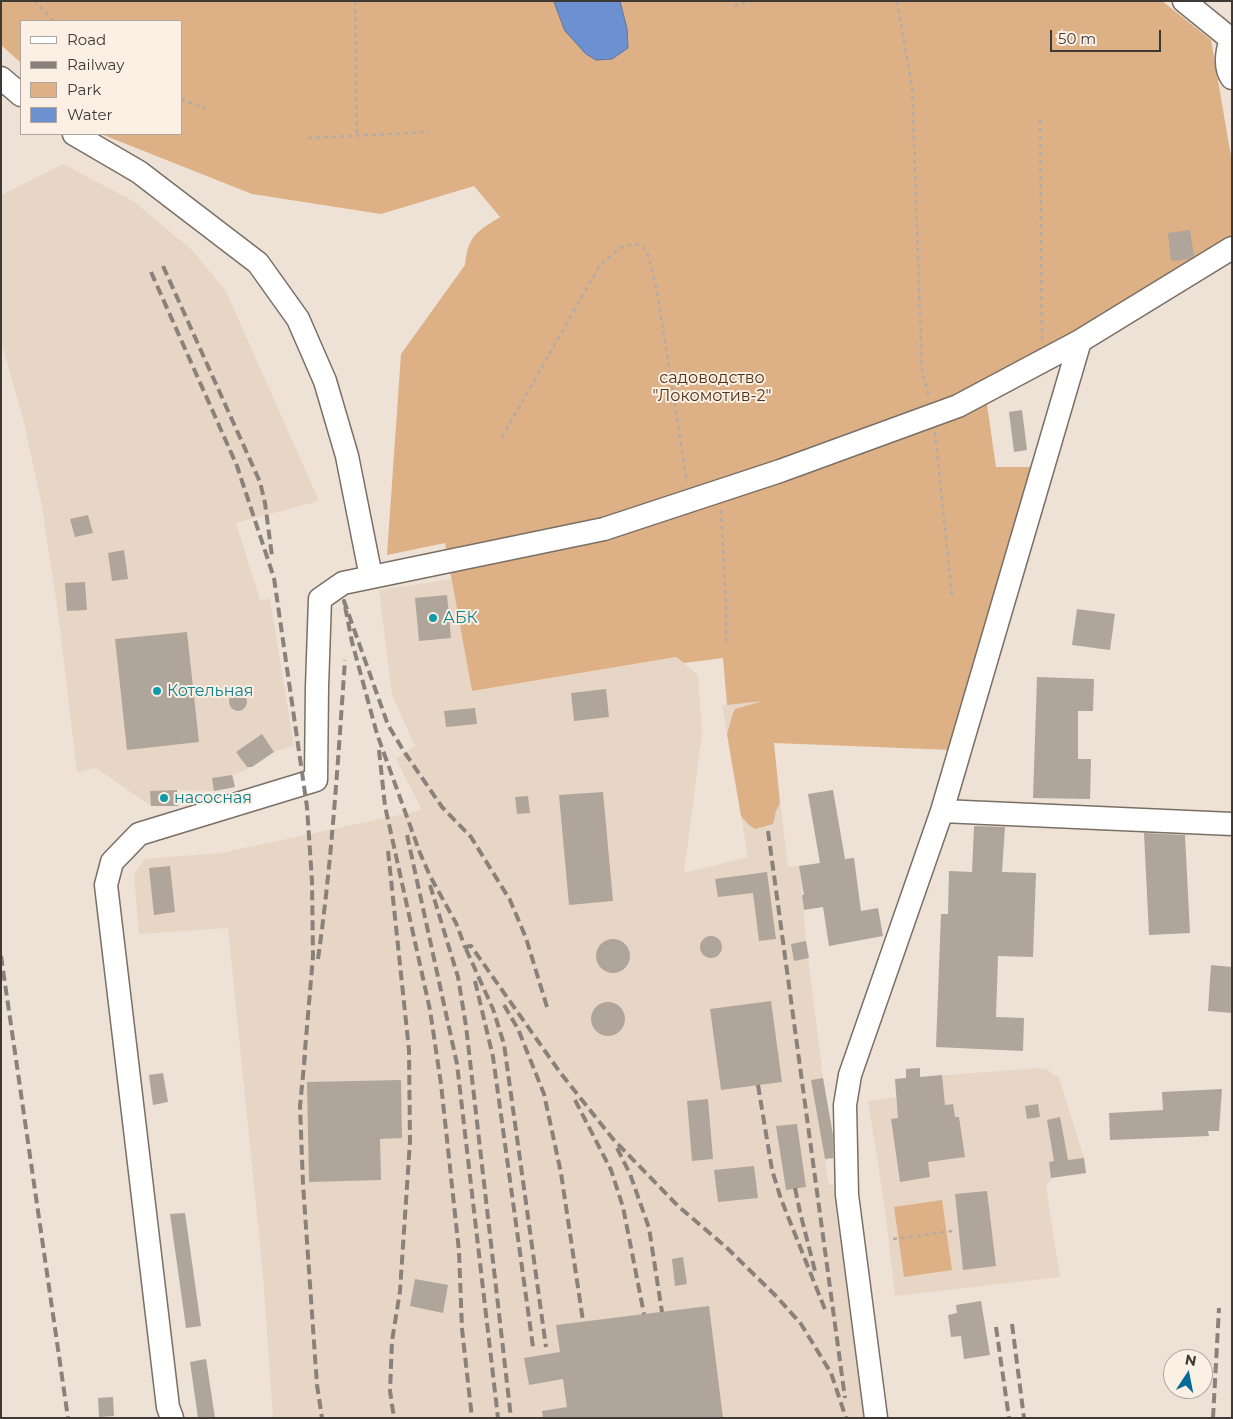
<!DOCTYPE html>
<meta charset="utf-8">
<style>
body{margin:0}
#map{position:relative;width:1233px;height:1419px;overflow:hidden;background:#eee2d7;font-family:Montserrat,sans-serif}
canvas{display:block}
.frame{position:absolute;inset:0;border:2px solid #3e3935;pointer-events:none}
.legend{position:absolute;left:20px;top:20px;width:162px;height:115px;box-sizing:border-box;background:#fcefe4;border:1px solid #b0a69e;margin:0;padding:6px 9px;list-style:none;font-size:15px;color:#3e3935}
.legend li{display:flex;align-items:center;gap:10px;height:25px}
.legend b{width:25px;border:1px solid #b0a69e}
.north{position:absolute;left:1163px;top:1349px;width:50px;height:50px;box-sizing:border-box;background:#fcefe4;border:1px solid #b0a69e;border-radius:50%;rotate:11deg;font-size:14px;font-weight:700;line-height:20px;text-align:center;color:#3e3935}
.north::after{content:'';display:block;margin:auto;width:18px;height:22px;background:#046a98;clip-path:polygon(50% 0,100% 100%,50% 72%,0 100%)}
.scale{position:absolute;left:1050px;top:30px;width:111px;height:22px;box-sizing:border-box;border:2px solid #3e3935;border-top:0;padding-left:6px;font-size:15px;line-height:18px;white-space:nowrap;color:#3e3935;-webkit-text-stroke:4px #fcefe4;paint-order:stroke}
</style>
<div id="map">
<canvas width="1233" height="1419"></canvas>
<div class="frame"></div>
<ul class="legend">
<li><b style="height:6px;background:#fff"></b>Road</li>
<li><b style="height:6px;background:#89817a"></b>Railway</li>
<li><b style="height:14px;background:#ddb185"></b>Park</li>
<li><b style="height:14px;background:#6c90d0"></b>Water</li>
</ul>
<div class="north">N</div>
<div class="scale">50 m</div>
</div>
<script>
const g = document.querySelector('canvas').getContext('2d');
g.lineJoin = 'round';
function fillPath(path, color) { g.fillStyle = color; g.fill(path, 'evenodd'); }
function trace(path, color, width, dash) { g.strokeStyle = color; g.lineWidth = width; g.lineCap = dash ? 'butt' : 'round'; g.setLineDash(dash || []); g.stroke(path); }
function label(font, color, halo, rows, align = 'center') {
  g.font = font + ' Montserrat,sans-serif'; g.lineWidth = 4; g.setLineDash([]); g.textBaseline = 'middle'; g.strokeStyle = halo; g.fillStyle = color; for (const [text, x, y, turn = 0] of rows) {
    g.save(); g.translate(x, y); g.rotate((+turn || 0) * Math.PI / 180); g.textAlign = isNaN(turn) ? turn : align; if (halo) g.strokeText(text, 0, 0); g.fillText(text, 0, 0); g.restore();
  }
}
fillPath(new Path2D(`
 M63,164L133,201L193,251L226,291L319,501L236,523L260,600L270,599L294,746L274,752L248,769L233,775L235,787L214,791L177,790L178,806H151L96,768L77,772L58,613L41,501L22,414L1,342V195Z
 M452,579L472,691L676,657L698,675L702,734L684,873L748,857L722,705L768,700L788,867L799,866L801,876L806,941L823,1078L836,1158L825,1160L829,1185L840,1183L869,1418H273L263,1275L228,928L139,934L134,875L144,859L221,853L422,810L396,759L415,746L392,695L379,590Z
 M1038,1068L1046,1069L1059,1078L1084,1158L1086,1173L1052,1178L1046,1187L1060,1277L895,1296L884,1202L868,1101L896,1097L895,1079Z`), '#e7d6c5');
fillPath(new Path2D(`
 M1,1H1162L1211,40L1232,162V236L1049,349L984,384L996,467H1038L952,750L774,743L780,803L776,811L773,824L755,829L749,825L741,816L727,734C730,725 731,717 735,709L763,701L727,705L723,658L684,663L676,657L472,691L445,543L387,555L401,354L465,265C468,236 476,232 500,217L474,186L381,214L252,194L101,134H181V21H21V63L1,45Z
 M942,1200L952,1270L904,1277L894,1207Z`), '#ddb185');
const water = new Path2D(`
 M554,1H620L627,29L628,48L612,59L596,60L586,54L565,31Z`);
fillPath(water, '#6c90d0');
trace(water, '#5e76a2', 1);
fillPath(new Path2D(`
 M1190,230L1194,256L1189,259L1171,261L1168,233Z
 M1022,410L1027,450L1014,452L1009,412Z
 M88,515L93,533L75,537L70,519Z
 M124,550L128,579L112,581L108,553Z
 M85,582L87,610L67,611L65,583Z
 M447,595L451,638L419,641L415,598Z
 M1077,609L1115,614L1110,650L1072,645Z
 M187,632L199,742L127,750L115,639Z
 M1037,677L1094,679L1093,711H1078V759H1091L1090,799L1033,798Z
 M606,689L609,717L574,721L571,693Z
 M229 702a9 9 0 1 1 18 0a9 9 0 1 1-18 0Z
 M475,708L477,724L446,727L444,711Z
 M262,734L274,752L252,767H247L236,752Z
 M232,775L235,787L214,791L212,778Z
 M177,790L178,806H151L150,791Z
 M833,790L845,859L854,858L861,911L878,908L883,936L829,946L823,907L804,910L802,895H804L799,866L820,863L808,794Z
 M603,792L613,901L569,905L559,795Z
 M528,796L530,813L517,814L515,797Z
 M974,826L1005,827L1002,872L1036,873L1033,957L998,956L996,1017L1024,1018L1023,1051L936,1047L941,914H948L949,871L972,872Z
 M1144,833L1185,835L1190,933L1149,935Z
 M170,866L175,912L154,915L149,868Z
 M767,872L776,939L759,941L753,893L718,897L715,879Z
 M700 947a11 11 0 1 1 22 0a11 11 0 1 1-22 0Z
 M596 956a17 17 0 1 1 34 0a17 17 0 1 1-34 0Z
 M806,941L809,958L794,961L791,944Z
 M1211,965L1232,967V1013L1208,1011Z
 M771,1001L782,1082L721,1090L710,1009Z
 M591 1019a17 17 0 1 1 34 0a17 17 0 1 1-34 0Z
 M920,1068V1077L942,1075L945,1105L953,1104L955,1117H959L965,1157L928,1162L930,1177L900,1182L891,1119L898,1118L895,1079L906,1078V1069Z
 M163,1073L168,1102L153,1105L149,1075Z
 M823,1078L833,1135V1158L825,1159L811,1080Z
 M401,1080L402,1138L380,1139L381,1180L309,1182L307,1082Z
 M1222,1089L1219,1131H1208L1209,1136L1110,1140L1109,1113L1163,1110L1162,1092Z
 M708,1099L713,1159L692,1161L687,1101Z
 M1038,1104L1040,1117L1027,1119L1025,1106Z
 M1060,1117L1068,1160L1084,1158L1086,1173L1051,1178L1049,1162L1054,1161L1047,1120Z
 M797,1124L806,1187L786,1190L776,1126Z
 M754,1166L758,1198L718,1202L714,1170Z
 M987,1191L996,1266L963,1270L955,1194Z
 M185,1213L201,1326L186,1328L170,1214Z
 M683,1257L687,1284L675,1286L672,1259Z
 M415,1279L448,1285L443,1313L410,1306Z
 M981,1301L990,1355L964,1359L961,1336L951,1337L948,1315L957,1313L956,1305Z
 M709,1306L723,1418H543L542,1411L567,1407L563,1379L529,1385L524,1358L560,1352L556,1325Z
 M206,1359L215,1418H198L190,1362Z
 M113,1397L114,1416L99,1417L98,1398Z`), '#b0a59a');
const minor = new Path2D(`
 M1184,1L1232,40
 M1231,39C1227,51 1224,67 1232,78
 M1,78L21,95
 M74,134L139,172L258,263L298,319L325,381L347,456L371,577
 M942,811L1232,824
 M172,1418L168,1407L106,885L112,862L139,834L316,780L317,687L320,599L343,583L604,529L780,471L958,406L1080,341L1232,248
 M876,1418L847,1195L845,1105L850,1075L942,811L1080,341`);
trace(minor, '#7a6f65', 25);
trace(new Path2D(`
 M34,1L54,21
 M355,1L357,135
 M897,1L912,86L922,371L929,397
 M734,6L751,1
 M181,99L206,109
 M1040,120L1042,342
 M308,138L429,132
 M935,432L952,596
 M502,437L600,265L620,248L634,244L640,245L646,250L649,258L657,291L687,482
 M721,510L726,604V646
 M893,1239L952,1231`), '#b5aba2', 2.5, [4, 4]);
trace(minor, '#fff', 22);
trace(new Path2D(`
 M163,266L260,482L265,503L272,556
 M151,272L237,466L274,578L307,807L312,881L313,956L304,1062
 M379,750L385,806L430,1010L441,1084L459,1251L462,1329L472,1418
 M768,831L845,1398
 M407,835L457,1064L498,1418
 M388,851L409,1050L410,1141L400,1291L392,1341L390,1391L394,1418
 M430,885L458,977L466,1026L511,1418
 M466,949L493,1009L504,1044L546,1347
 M1,956L68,1418
 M318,959C332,860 338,760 345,660
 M475,981L493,1057L533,1347
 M504,1005L518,1029L544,1094L561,1173L583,1321
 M547,1007L526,938L510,900L471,837L442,807L405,753L388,725L344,601L352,642L377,734L420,853L430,876L456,923L465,947L471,946L559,1071L613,1139L678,1206L726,1247L777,1297L801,1324L831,1373L846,1418
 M305,1055L300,1106L303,1184L317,1385L322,1418
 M758,1085L772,1170L781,1199L826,1312
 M575,1100L611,1170L623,1207L644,1314
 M617,1148L630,1174L649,1228L662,1312
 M795,1188L800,1212L815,1271
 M1012,1324L1024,1418
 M996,1327L1009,1418
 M1213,1418L1219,1308`), '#89817a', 4, [10, 5]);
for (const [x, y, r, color] of [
 [433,618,5,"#0f9aa8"],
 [157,691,5,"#0f9aa8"],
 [164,798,5,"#0f9aa8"]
]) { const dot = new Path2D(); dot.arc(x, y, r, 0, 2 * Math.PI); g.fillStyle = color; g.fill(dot); trace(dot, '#fcefe4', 2); }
label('16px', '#4c3318', '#fcefe4', [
 ["садоводство",712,378],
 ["\"Локомотив-2\"",712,396]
]);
label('16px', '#0d838f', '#fcefe4', [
 ["АБК",443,618],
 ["Котельная",167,691],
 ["насосная",174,798]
], 'left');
</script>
